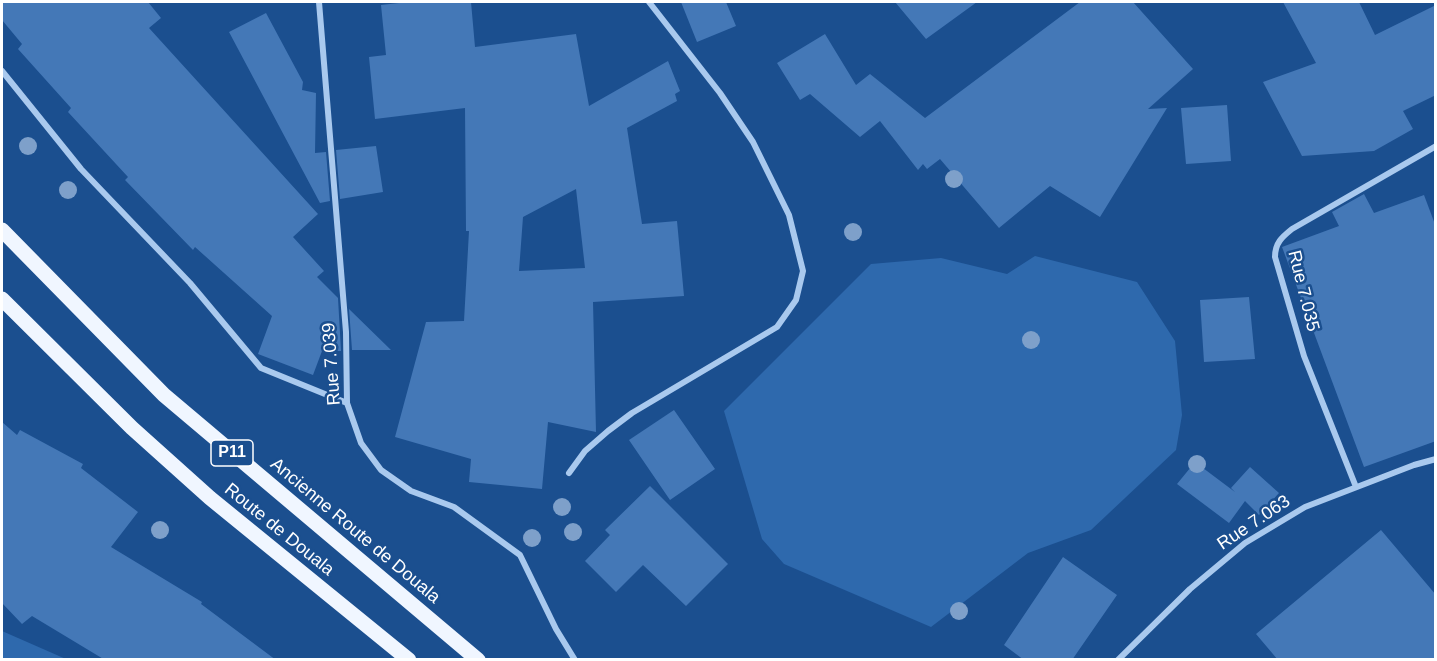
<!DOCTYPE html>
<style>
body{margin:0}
#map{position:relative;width:1437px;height:661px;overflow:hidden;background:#1b4f8f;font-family:Helvetica,sans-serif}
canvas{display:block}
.frame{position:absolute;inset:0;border:3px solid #fff;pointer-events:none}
</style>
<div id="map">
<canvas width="1437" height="661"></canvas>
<div class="frame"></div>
</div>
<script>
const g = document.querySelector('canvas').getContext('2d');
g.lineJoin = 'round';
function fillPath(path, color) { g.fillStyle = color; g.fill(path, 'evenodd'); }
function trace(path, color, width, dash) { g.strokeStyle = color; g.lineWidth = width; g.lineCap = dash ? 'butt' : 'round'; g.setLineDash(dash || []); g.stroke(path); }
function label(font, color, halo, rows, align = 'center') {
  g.font = font + ' Helvetica,sans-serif'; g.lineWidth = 5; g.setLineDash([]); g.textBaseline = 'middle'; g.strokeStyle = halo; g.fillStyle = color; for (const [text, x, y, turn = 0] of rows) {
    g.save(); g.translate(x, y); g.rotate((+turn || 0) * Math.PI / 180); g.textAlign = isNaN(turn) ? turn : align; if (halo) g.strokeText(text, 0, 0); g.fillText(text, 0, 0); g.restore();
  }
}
fillPath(new Path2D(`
 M1035,256L1137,282L1175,341L1182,415L1176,450L1091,530L1028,553L931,627L784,564L762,539L724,411L871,264L941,258L1007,274Z
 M2,631L59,656L66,659H2Z`), '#2e69ad');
fillPath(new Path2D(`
 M2,2H148L161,18L149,28L318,214L293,237L324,271L317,277L338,298L341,351H322L313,375L258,354L272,316L195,247L193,250L125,180L128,177L68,112L71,108L18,49L22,44L2,20Z
 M408,2H471L475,47L576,34L589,106L668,61L680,91L675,94L677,101L627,128L642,224L677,221L684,296L593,302L596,432L548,422L542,489L469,482L471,459L395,437L426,322L464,321L469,231H466L465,108L375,119L369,57L386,55L381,5ZM576,189L585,268L519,271L523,217Z
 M681,2H726L736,26L697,42Z
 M895,2H977L926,39Z
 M1080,2H1133L1193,69L1148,109L1167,108L1100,217L1050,186L999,228L940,159L927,169L923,164L918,170L880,121L860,137L810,94L800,100L777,63L825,34L856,85L870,74L925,118Z
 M1283,2H1359L1375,35L1436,5V95L1403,111L1413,129L1374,151L1302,156L1263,82L1316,63Z
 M266,13L303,82L302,90L316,93L315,153L326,152L330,201L320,203L229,32Z
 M1227,105L1231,161L1186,164L1181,108Z
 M376,146L383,192L340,199L336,150Z
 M1364,194L1374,213L1424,195L1436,227V441L1364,467L1282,247L1339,226L1332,212Z
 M1249,297L1255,359L1204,362L1200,300Z
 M349,309L391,350H352Z
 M674,410L715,469L670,500L629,440Z
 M2,422L17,435L20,430L83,464L81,468L138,512L111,547L202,602L201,604L276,660H105L32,616L22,624L2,603Z
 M1195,462L1235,492L1231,488L1250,467L1279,493L1259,515L1245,501L1229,523L1177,484Z
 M650,486L728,564L686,606L643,565L616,592L585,561L610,535L605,530Z
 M1381,530L1436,595V660H1278L1256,634Z
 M1063,557L1117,595L1072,660H1024L1004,645Z`), '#4478b7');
trace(new Path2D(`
 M319,2L346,332L347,403L361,443L381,470L411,491L454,507L520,555L556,629L575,660
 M2,71L81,169L190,283L261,368L347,403
 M569,473L585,451L608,431L632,413L777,327L796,300L803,271L789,215L753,142L720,93L649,2
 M1356,487L1304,356L1275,257C1275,243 1282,237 1292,229L1436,146
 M1118,660L1190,589L1245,543L1305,507L1414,465L1436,459`), '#a9c9ee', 6);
trace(new Path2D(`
 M2,230L164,395L478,660
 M2,299L132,428L210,498L409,660`), '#f0f6ff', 15);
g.fillStyle = '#7ea0ca';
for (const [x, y] of [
 [28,146],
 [954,179],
 [68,190],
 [853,232],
 [1031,340],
 [1197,464],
 [562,507],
 [160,530],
 [573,532],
 [532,538],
 [959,611]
]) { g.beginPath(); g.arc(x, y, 9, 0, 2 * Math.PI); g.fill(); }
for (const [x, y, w] of [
 [232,453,42]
]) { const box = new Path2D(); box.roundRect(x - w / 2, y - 13, w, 26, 4.5); g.fillStyle = '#1b4f8f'; g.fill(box); trace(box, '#fff', 1.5); }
label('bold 16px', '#fff', null, [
 ["P11",232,453]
]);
label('18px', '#fff', '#1b4f8f', [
 ["Rue 7.035",1303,291,76],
 ["Rue 7.039",332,364,-94],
 ["Rue 7.063",1254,523,-34],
 ["Route de Douala",279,530,39],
 ["Ancienne Route de Douala",355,531,40]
]);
</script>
